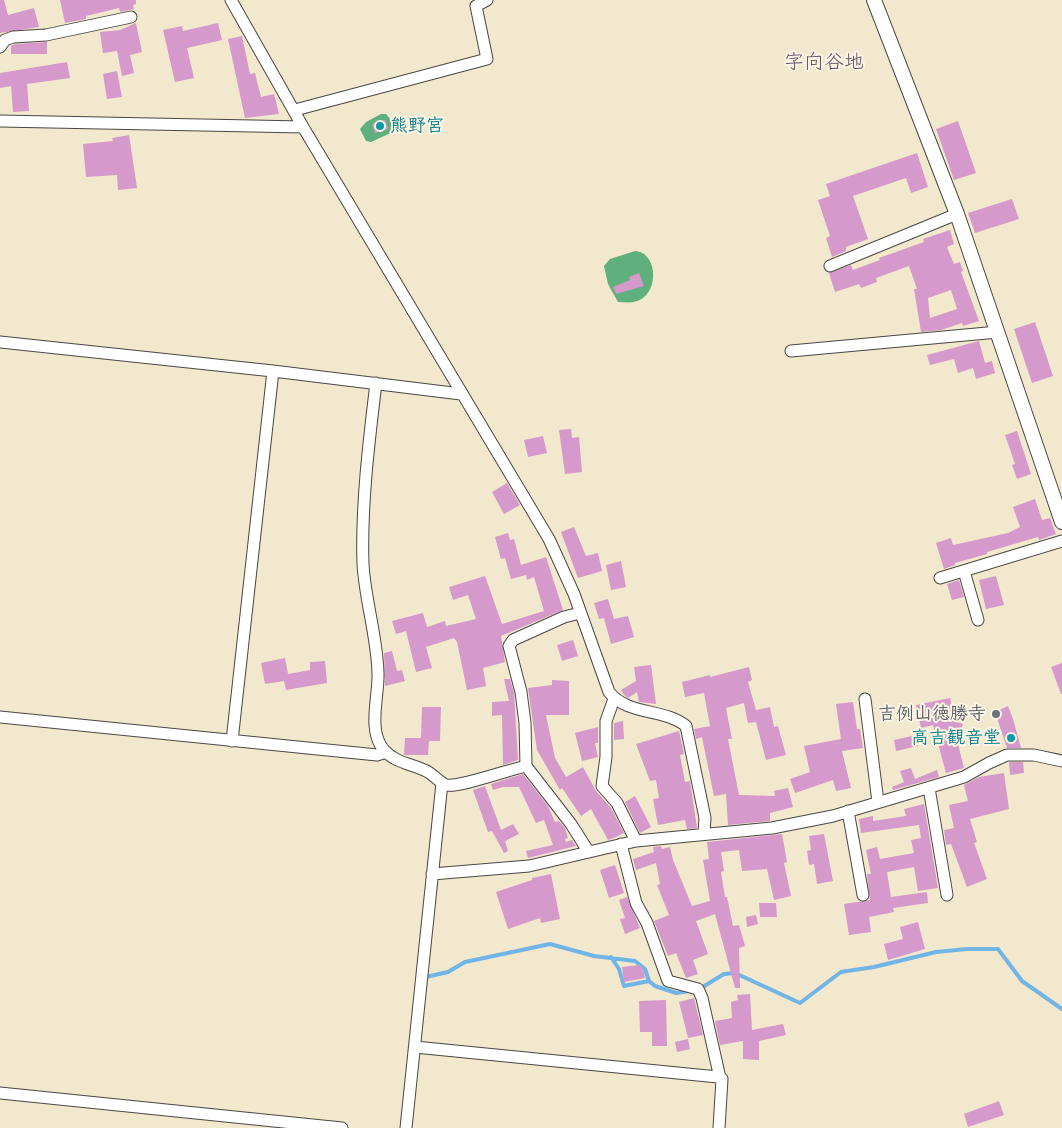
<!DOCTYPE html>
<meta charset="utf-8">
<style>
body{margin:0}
canvas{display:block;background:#f1e8cd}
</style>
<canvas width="1062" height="1128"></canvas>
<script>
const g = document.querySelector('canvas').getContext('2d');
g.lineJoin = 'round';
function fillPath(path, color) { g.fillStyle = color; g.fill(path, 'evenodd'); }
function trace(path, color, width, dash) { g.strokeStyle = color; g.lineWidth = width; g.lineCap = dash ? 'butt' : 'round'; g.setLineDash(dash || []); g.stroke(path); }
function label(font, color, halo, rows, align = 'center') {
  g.font = font + ' "Shantell Sans","Klee One",sans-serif'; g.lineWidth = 4; g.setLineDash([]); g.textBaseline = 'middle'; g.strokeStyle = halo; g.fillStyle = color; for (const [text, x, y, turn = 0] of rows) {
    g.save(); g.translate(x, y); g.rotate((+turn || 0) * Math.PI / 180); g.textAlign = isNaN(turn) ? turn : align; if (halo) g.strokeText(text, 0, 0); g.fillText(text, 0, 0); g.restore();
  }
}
fillPath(new Path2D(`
 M381,114H386L396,126L395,131L371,142L366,141L360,129L366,122Z
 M635,251C658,252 661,296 634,302C629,303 623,302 618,302L608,284L604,266L610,259Z`), '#60b07d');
trace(new Path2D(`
 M611,957L619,969L624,986L649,981
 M426,977L448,972L465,962L550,944L594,956L635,961L645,969L649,981L655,986L676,993L690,991
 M701,988L724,974L735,973L800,1003L841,972L874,967L936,952L967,949H998L1022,981L1062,1009`), '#71b5e7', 4);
fillPath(new Path2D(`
 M0,0H4L8,15L34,8L39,27L0,33Z
 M60,0H136V4L133,5L134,9L120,12L119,8L86,16V19L65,23Z
 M136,23L142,52L130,55L134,73L122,76L117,51L103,53L100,32L120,30Z
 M218,23L222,40L187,48L194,78L175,82L163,30L182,26L183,31Z
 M242,36L250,74L255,73L261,97L274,94L279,114L245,118L228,39Z
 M47,42V54H11V46L15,44Z
 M67,62L70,78L27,84L29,111L13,112L11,86L0,88V73Z
 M117,71L122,97L107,99L103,74Z
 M385,120L388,129L375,133L372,124Z
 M958,121L976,173L954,180L936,129Z
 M129,135L137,188L118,190L117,175L86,177L83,144L113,141L112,138Z
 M917,153L928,187L911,193L906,178L853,196L868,239L846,247V251L832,257L826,238L830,236L818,200L830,196L826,184Z
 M1012,199L1019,219L975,233L968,213Z
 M950,230L954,244L947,247L954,264L960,262L963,271L961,272L979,321L963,326L962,323L941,330L921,332L914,289H917L909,266L876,278L877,282L861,288L859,284L835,292L829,273L851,265L853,270L880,260L879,258L924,242L923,239ZM951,290L957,309L930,318L928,298Z
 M639,273L644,286L616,294L613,287L630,280L629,277Z
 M1035,322L1053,376L1032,383L1014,329Z
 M979,341L985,363L992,361L995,373L976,379L973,368L958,373L954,359L930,365L927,355Z
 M571,429L572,438L579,437L582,472L565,474L559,430Z
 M1017,431L1031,474L1017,479L1012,465L1015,464L1005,435Z
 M543,436L547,453L528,457L524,440Z
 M507,483L520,505L504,514L492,492Z
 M1035,499L1042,520L1050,518L1056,534L1039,540L1038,537L987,552V554L955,563V565L944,569L936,543L951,538L953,545L1008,533L1020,527L1013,507Z
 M574,527L586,556L598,553L602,571L578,578L561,532Z
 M508,533L510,540L514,539L521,565L546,557L563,610L501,636L505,662L483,668L486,686L467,690L457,642L454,638L426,647L432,668L416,672L406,631L396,634L392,621L423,613L427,627L445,621L446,626L476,619L468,595L453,600L449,587L485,576L502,624L544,611L534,577L527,580L526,575L511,579L505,558L501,559L495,537Z
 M621,561L626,587L611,590L606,565Z
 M996,576L1004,605L986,609L979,580Z
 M959,580L964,597L952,600L947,584Z
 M608,599L614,619L628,616L634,637L611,644L604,618L599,619L594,603Z
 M573,640L578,656L562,661L557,645Z
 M392,651L397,671L402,670L405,681L385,686L384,653Z
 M285,658L288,674L310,670V662L325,661L327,683L286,690L284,681L265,684L261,663Z
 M1062,663V694H1061L1051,667Z
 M651,665L656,704L639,702L637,692L628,698L624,695L621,690L636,681L634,667Z
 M749,667L752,680L748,682L756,710L770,707L774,727L778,726L786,755L766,760L756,722L748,723L744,703L726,708L732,739H728L739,795L775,796L774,791L788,788L793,807L770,813V821L728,825L726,794L714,796L702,737L696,739L694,729L710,726L704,693L685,697L682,682L710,675V677Z
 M504,679H510L514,693L518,760L503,765L502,715L492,716V702L509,701Z
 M552,680L569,681V715H546L555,758L566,777L583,767L596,791L611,808L624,833L614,838L608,840L591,809L581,816L562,788L560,790L537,750L528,688L552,685Z
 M950,698L955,721L963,724L957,740L964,768L946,773L933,725L921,728L916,705Z
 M853,702L857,729H860L863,748L842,751L851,788L836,791L833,780L795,793L790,779L810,772L804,746L841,739L836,704Z
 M1008,706L1013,719L1021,748H1007L995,712Z
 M422,707H441L440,741H429L428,755H404L405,738H421Z
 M623,721L624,739L614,740V723Z
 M598,727V743H595L598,757L582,761L575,733Z
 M679,731L684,754L680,755L685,782L690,781L697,828L687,829L685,820L658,825L653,799L659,798L656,780L650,781L636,744Z
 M916,735L918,746L896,751L894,740Z
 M1009,762H1023L1024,773L1010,775Z
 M911,768L915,779L937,770L939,777L893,790L892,787L904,782L900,771Z
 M1004,773L1009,809L970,819L977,842L974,843L987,879L967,887L951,844L946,845L944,830L954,828L949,805L968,801L964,785L979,777Z
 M523,774L548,806L555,822L559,821L565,828L568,838L565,839L566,842L572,840L576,846L528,858L526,851L553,845L544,820L536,823L519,787H503L493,790L491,784Z
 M485,786L501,830L513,824L519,834L505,841L508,851L504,853L492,831L488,832L473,790Z
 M635,796L651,827L640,833L625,802Z
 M924,804L938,888L918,891L914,867L887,872L891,897L927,892L928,903L893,908L894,912L869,917L871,932L849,935L844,904L870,900L867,874H871L866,850L877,847L880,859L914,853L911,840L921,838L919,825L861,833L859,819L873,816V821L906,816L904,809Z
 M782,834L787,862L784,863L791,896L774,900L767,869L742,871L739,850L721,852L724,871L721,872L725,897H727L733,926L739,925L745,946L739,948L740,988H735L715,914L696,921L708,954L693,960L698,974L686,978L676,953L668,956L654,921L669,915L657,885L660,884L656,863L636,870L633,859L654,852L653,847L661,846L662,849L670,847L673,860L692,906L710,901L703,860L709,859L707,842Z
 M824,834L833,881L817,884L814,864L809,865L807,851L811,850L809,836Z
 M615,865L624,893L609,898L600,870Z
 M551,874L560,919L541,923L540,918L508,929L496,892L532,880V878Z
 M627,897L640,928L625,934L620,919L625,918L619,900Z
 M759,903H776L777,917H760Z
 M756,915L758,924L747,927L746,917Z
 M918,922L925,949L888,960L884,944L903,939L900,927Z
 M639,965L643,968L645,978L624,982L622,967Z
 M750,994L752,1030L783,1024L786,1035L759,1041V1060L743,1059V1041L720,1045L715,1021L732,1018L731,1002L738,1000L737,995Z
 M694,998L703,1035L688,1038L679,1002Z
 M666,1000L667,1046H652V1032H640L639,1001Z
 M688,1039L690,1049L677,1052L675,1042Z
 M999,1101L1004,1115L968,1127L964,1114Z`), '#d699cb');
const minor = new Path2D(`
 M231,0L303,127L549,539L574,594L609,692C628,716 664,708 686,726L705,818L704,833
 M0,47L5,40L13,37L46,35L131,17
 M295,110L487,59L476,6L487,0
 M0,121L303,127
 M830,266L957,214
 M0,342L273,371L461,394
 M791,351L998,332
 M376,383C369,441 361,506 363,564C365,600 377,636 378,673C379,696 367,731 384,750C394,762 411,764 424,770C433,773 438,782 446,785C458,788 508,770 526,766
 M964,571L978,620
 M940,578L1062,541
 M580,613L564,617L513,640L509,646L521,692L525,723L526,766L571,824L588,851
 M614,699L606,721V757L602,786L617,803L636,841
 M865,699L878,802
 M0,717L377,755L386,752
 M232,741L273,371
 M929,788L947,895
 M848,811L863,895
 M621,844L636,903L647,923L668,981L698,989L702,998L720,1078
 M432,874L529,866L636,841L772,828L833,816L964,777L989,763L1007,755H1034L1062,761
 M415,1047L718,1077L722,1079L719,1128
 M0,1093L342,1128
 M406,1128L442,783`);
const tertiary = new Path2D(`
 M874,0L957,214L1062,522`);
trace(minor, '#494743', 13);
trace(tertiary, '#494743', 16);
trace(minor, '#fff', 11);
trace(tertiary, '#fff', 14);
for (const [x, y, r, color] of [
 [380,126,5,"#0f9aa8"],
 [996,714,5,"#6b7280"],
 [1011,738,5,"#0f9aa8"]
]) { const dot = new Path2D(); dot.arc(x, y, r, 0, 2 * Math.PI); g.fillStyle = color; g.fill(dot); trace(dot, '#fcf5e5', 2); }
label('bold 18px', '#0d838f', '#fcf5e5', [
 ["熊野宮",390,126],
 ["高吉観音堂",1001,738,"right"]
], 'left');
label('bold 18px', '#5b616d', '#fcf5e5', [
 ["吉例山徳勝寺",986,714]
], 'right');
label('20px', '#675263', '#fcf5e5', [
 ["字向谷地",824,63]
]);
</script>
